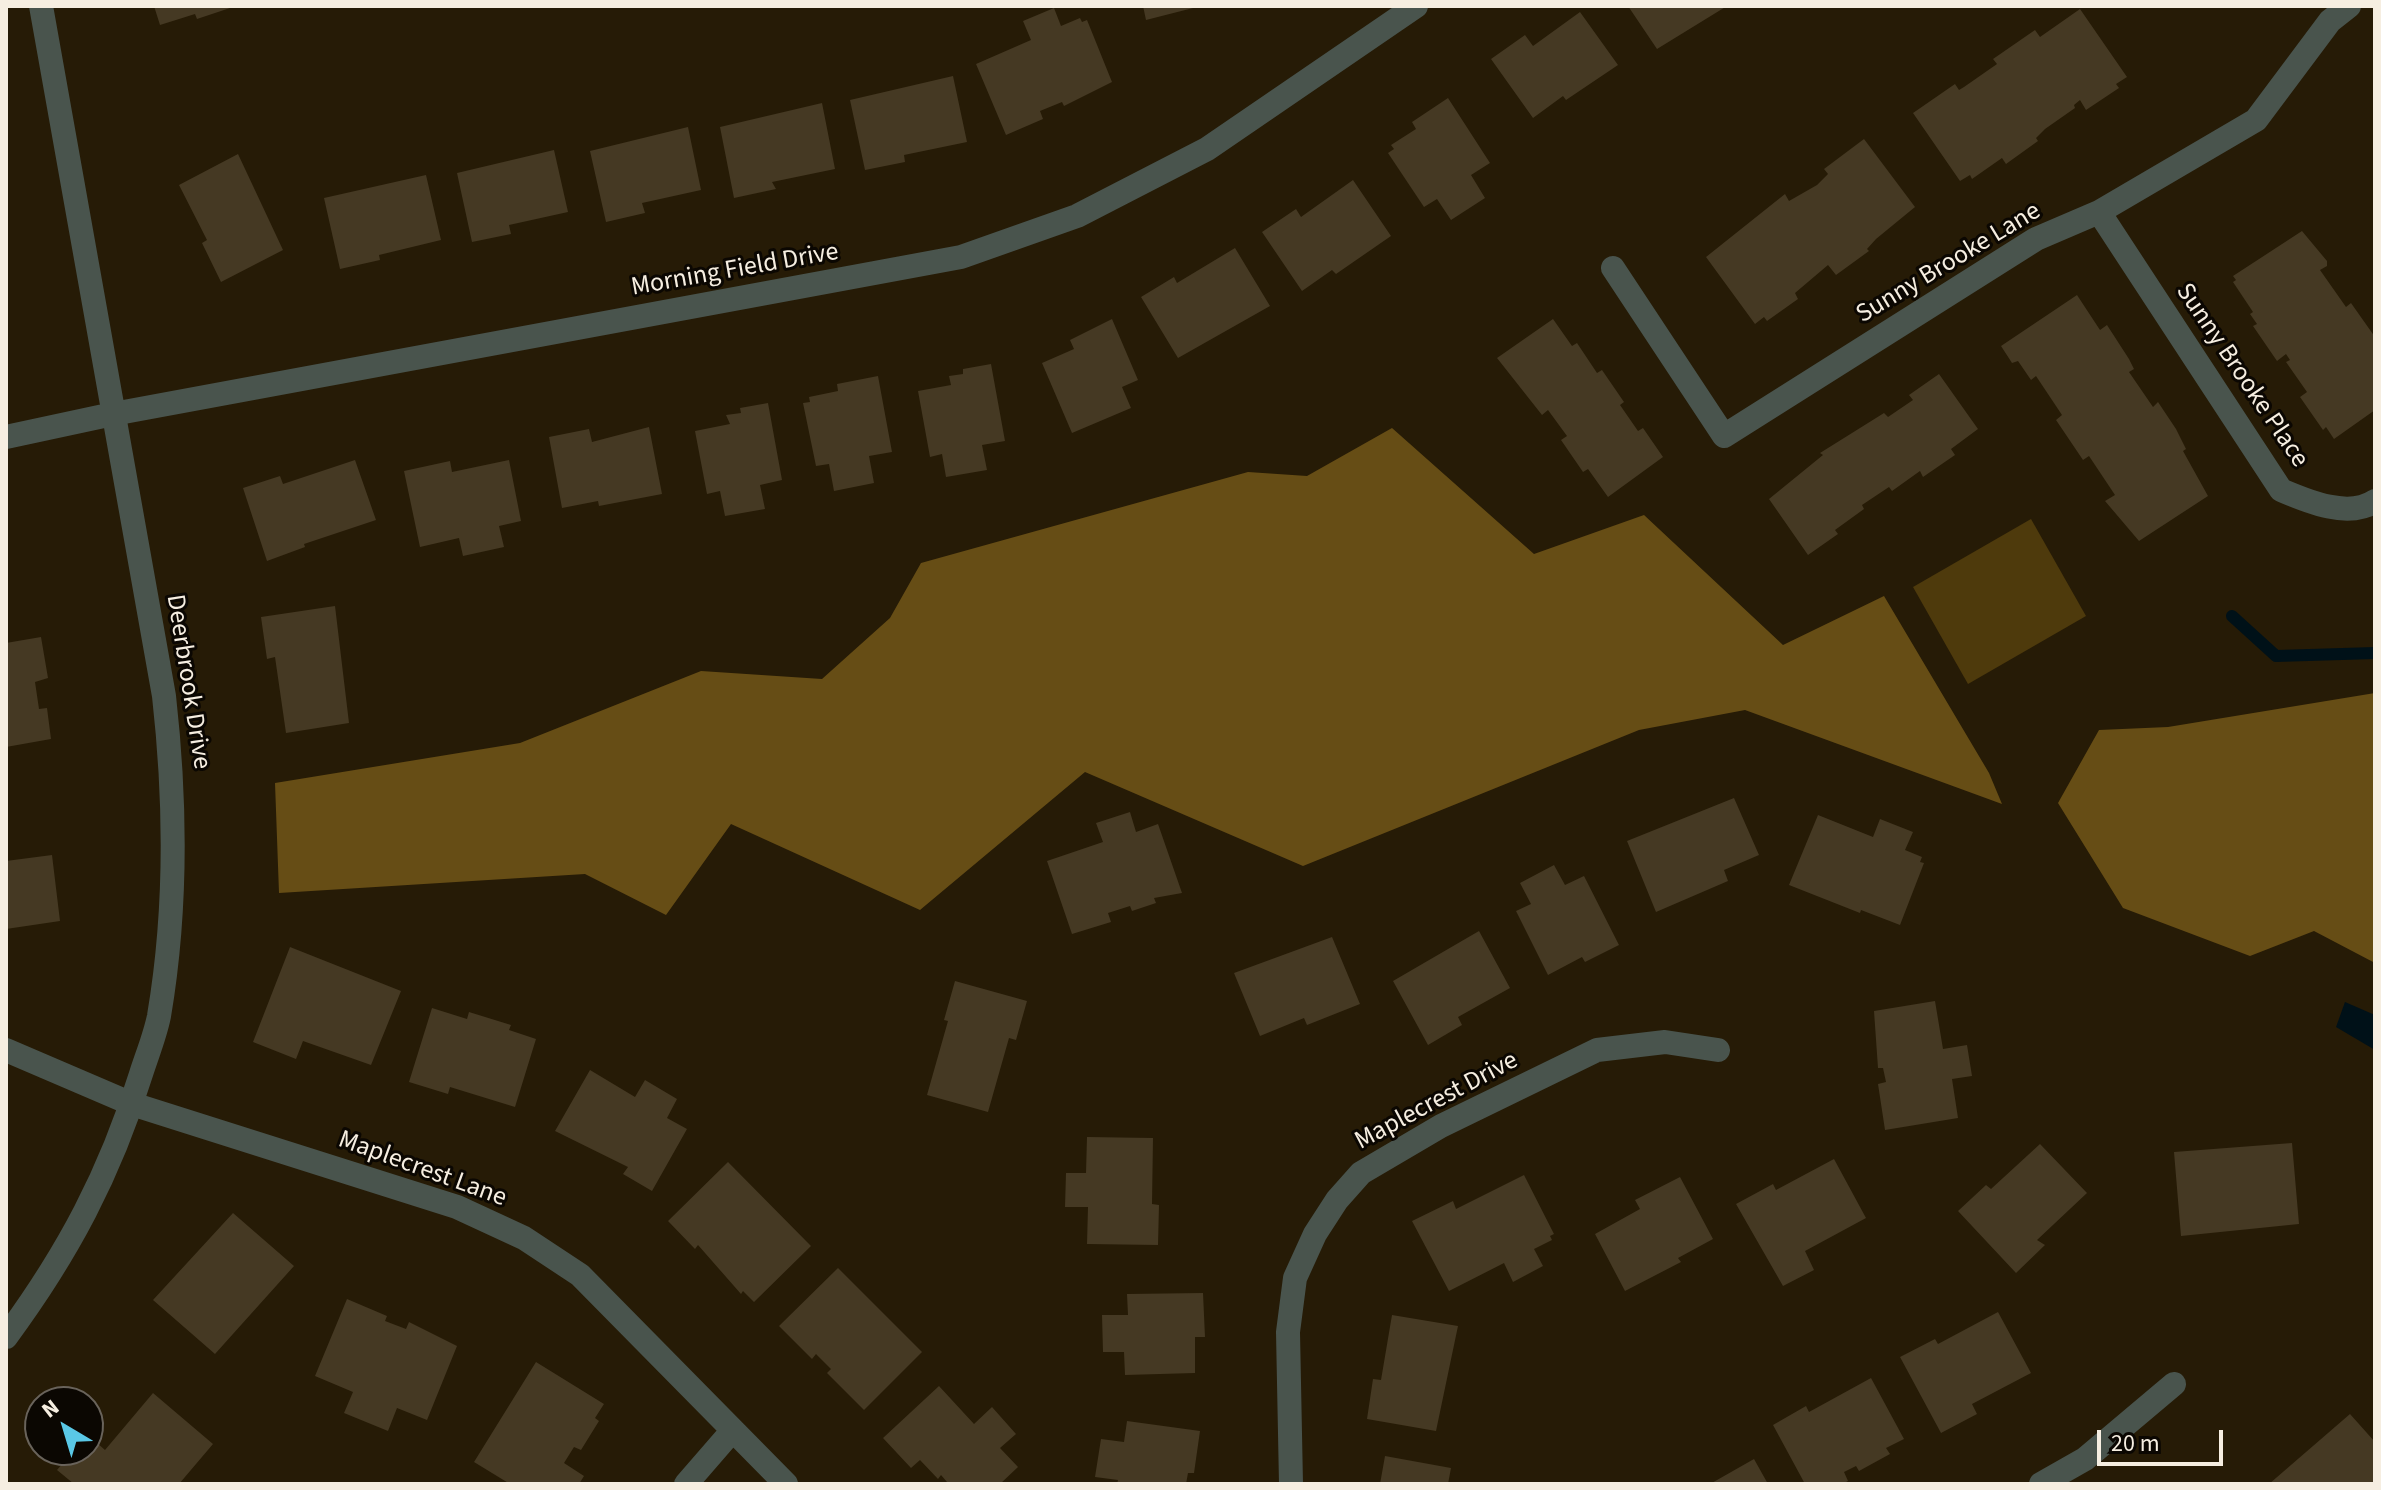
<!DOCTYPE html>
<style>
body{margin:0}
#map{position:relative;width:2381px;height:1490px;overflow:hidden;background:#261b06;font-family:"Source Sans 3",sans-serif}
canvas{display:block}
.frame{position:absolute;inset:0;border:8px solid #f6eee1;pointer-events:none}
.north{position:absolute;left:24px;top:1386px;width:80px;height:80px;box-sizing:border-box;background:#0b0702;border:2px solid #69635b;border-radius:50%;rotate:322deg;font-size:22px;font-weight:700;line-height:32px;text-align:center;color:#f6eee1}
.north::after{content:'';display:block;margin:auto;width:28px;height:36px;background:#5ac8e6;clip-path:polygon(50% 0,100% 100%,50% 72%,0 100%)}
.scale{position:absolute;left:2097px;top:1430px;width:126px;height:36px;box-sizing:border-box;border:4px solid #f6eee1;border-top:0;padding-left:10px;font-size:24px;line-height:28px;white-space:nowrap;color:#f6eee1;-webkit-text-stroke:6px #0b0702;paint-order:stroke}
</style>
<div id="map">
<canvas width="2381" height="1490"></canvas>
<div class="frame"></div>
<div class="north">N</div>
<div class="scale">20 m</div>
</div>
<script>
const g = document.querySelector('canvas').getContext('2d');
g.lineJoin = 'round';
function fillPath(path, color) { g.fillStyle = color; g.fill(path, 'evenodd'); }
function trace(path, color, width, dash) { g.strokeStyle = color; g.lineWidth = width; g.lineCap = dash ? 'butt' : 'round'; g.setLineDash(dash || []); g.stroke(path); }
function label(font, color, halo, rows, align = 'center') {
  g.font = font + ' "Source Sans 3",sans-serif'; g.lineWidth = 6; g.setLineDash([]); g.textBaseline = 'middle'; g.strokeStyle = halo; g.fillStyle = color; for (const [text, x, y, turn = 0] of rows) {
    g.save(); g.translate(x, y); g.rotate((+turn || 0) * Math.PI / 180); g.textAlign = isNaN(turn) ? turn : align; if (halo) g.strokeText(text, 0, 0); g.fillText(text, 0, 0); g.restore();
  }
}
fillPath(new Path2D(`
 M2031,519L2086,616L1968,684L1913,587Z`), '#4e3a0c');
fillPath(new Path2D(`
 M1392,428L1534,554L1644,515L1783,645L1884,596L1989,773L2002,804L1745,710L1639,730L1303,866L1085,772L920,910L731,824L666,915L585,874L279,893L275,783L520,743L701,671L822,679L890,618L921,563L1248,472L1307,476Z
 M2375,693V963L2314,931L2250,956L2123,908L2058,803L2099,730L2168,727Z`), '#664d15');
fillPath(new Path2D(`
 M2345,1002L2375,1015V1050L2336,1027Z`), '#001118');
trace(new Path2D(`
 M2232,616L2276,656L2375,653`), '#001118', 12);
fillPath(new Path2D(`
 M154,6H233V7L197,19L195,14L160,25Z
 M1143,6H1197V7L1146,20Z
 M1628,6H1727L1657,49Z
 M1054,8L1061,26L1080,18L1082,22L1087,20L1112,82L1064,106L1062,102L1040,111L1043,119L1006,135L976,64L1031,40L1023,21Z
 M2080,9L2127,77L2116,84L2119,88L2086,110L2080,100L2074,105L2075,108L2045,129L2036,138L2038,141L2006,164L2002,158L1972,179L1970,175L1960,181L1913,113L1955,84L1959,90L1964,87L1997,64L1993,59L2035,30L2040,37Z
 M1580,12L1618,65L1566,100L1563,96L1533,118L1491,59L1525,35L1533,46Z
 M953,76L967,142L904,155L905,162L865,170L850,100Z
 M1448,98L1490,163L1471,175L1485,198L1451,220L1437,199L1424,207L1388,153L1394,149L1391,145L1416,129L1412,122Z
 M822,103L835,169L772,182L776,189L734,198L720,127Z
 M688,127L701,190L642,203L645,213L606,222L590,151Z
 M1864,139L1915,207L1876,239L1867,249L1869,251L1836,275L1828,265L1795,293L1798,299L1767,321L1764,317L1755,324L1706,257L1785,194L1789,201L1817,185L1828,174L1824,169Z
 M554,150L568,212L509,225L511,234L472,242L457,173Z
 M238,154L283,250L221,282L202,243L207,240L179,185Z
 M426,175L441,240L379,255L380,260L340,269L324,198Z
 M1353,180L1391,236L1336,274L1332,270L1302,291L1262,232L1296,209L1301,217Z
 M2302,231L2327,261V266L2320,270L2346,307L2351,303L2375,337V410L2334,439L2326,427L2323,430L2300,397L2307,392L2286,362L2290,360L2286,354L2277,361L2253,326L2257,324L2250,314L2253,312L2233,282L2236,280L2233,276Z
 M1235,248L1270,306L1178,358L1141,297L1174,277L1177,283Z
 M2077,295L2100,330L2107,325L2129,359L2134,369L2129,372L2153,407L2158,402L2176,429L2186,449L2183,451L2208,496L2139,541L2105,501L2115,495L2089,456L2083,460L2056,420L2062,415L2036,376L2031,380L2018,361L2012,363L2001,346Z
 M1112,319L1138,380L1122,387L1131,408L1072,433L1042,363L1074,349L1070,340Z
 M1553,319L1572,346L1577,343L1597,373L1602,370L1624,402L1620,405L1638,431L1643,428L1663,457L1608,497L1588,469L1583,472L1561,440L1567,436L1548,410L1542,415L1497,358Z
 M991,364L1005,441L982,445L987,470L946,477L942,454L930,457L918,391L951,385L949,376L963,374V369Z
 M1939,374L1978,429L1951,449L1955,455L1923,477L1920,471L1892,491L1889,487L1862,505L1864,509L1835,530L1838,534L1808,555L1769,499L1823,455L1820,453L1884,413L1888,417L1913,400L1909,395Z
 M878,376L892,452L869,456L874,483L834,491L829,464L816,466L803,403L810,402L809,397L838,391L837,384Z
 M768,403L782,480L760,485L765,509L725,516L720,491L707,494L695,431L730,424L726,415L741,413L740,408Z
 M649,427L662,494L599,506L598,501L562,508L549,437L589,429L592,442Z
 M355,460L376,520L304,544L305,547L267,561L243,488L280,476L283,484Z
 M509,460L521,521L499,526L504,547L463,556L459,538L420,547L404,471L450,461L452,472Z
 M335,606L349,723L286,733L275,657L267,659L261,617Z
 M41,637L48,678L35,682L39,709L47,708L51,739L6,747V643Z
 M1734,798L1759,855L1724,870L1728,881L1656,912L1627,841Z
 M1130,812L1136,832L1158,824L1182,893L1154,898L1156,903L1132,911L1130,906L1108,913L1111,922L1072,934L1047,861L1103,842L1096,823Z
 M1818,815L1873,837L1880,819L1913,832L1905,850L1922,857L1920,862L1924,863L1900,925L1861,910L1860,913L1789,885Z
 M52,855L60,921L6,929V861Z
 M1554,865L1565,885L1584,876L1619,945L1585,962L1582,957L1548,975L1516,911L1531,904L1520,883Z
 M1479,931L1510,988L1458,1017L1462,1025L1428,1045L1393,981Z
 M1332,937L1360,1004L1307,1025L1304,1018L1260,1036L1234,973Z
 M290,947L401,991L371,1065L303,1041L296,1059L253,1042Z
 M955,981L1027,1001L1016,1040L1009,1038L988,1112L927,1095L948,1021L944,1020Z
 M1935,1001L1943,1049L1967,1045L1972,1076L1952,1079L1958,1118L1885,1130L1878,1084L1886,1082L1883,1068H1878L1874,1011Z
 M432,1008L467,1019L469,1012L511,1025L509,1030L536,1039L515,1107L450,1087L448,1094L409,1082Z
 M590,1070L635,1097L645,1080L677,1099L667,1118L687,1129L652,1191L623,1174L628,1167L555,1131Z
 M1087,1137L1153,1138L1152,1204L1159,1205L1158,1245L1087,1244L1088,1207H1065L1066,1173H1086Z
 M2292,1143L2299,1224L2181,1236L2174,1152Z
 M2040,1144L2087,1193L2037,1240L2045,1245L2016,1273L1958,1211L1986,1185L1991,1189Z
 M1834,1159L1866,1218L1805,1251L1814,1270L1783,1286L1736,1204L1773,1184L1776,1190Z
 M728,1162L811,1246L754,1302L743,1291L741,1294L698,1245L695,1249L668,1221Z
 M1524,1175L1554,1234L1550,1236L1552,1240L1534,1249L1543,1266L1513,1282L1504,1263L1449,1291L1412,1221L1453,1201L1456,1209Z
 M1680,1177L1713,1239L1678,1258L1681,1262L1625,1291L1595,1234L1640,1209L1635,1200Z
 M233,1213L294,1266L215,1354L153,1300Z
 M838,1268L922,1352L864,1410L827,1373L831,1369L816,1354L812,1359L779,1326Z
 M1203,1293L1205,1337H1195V1373L1125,1375L1124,1352H1103L1102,1315H1128L1127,1294Z
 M347,1299L387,1316L385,1321L406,1329L409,1322L457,1346L427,1420L397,1408L388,1431L344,1413L353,1392L315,1376Z
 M1998,1312L2031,1373L1972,1404L1977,1414L1941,1433L1900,1357L1935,1339L1938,1344Z
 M1392,1315L1458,1326L1436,1431L1367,1419L1373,1379L1381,1380Z
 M536,1362L604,1404L595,1418L599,1421L581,1450L574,1447L564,1463L584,1476L579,1484H510L474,1462Z
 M1871,1378L1904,1439L1886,1448L1890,1454L1859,1471L1856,1466L1844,1472L1848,1481L1842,1484H1805L1773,1425L1806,1406L1809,1412Z
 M939,1386L974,1424L992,1407L1016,1434L1000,1448L1018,1467L1000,1484H945L947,1482L941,1475L938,1479L920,1460L911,1468L883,1438Z
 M153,1393L213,1444L179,1484H74L57,1470L74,1450H88V1435L105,1450Z
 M2350,1414L2375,1442V1484H2269Z
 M1127,1421L1200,1431L1194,1473H1188L1186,1484H1117L1118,1480L1095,1477L1101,1439L1124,1442Z
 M1385,1456L1451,1468L1448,1484H1380Z
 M1754,1459L1768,1484H1710Z`), '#453923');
trace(new Path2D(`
 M2099,212L2281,490C2307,501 2348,519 2375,501
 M1613,268L1724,436L2036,239L2099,212L2256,120L2330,21L2349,6
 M6,437L113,414L961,257L1077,216L1207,149L1416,6
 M6,1050L132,1104L457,1207L524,1238L580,1275L786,1484
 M6,1337C68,1253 110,1174 141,1074C147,1055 155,1036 159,1016C177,910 176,803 164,696L41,6
 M686,1484L732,1431
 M1291,1484L1288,1332L1295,1278L1315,1234L1337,1200L1361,1173L1441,1126L1597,1050L1665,1042L1718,1050
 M2041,1484L2085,1459L2174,1384`), '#49544d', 24);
label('26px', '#f6eee1', '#0b0702', [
 ["Sunny Brooke Lane",1949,264,-31],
 ["Morning Field Drive",735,271,-10],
 ["Sunny Brooke Place",2241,376,56],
 ["Deerbrook Drive",187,682,81],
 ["Maplecrest Drive",1437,1102,-28],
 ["Maplecrest Lane",422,1170,20]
]);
</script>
